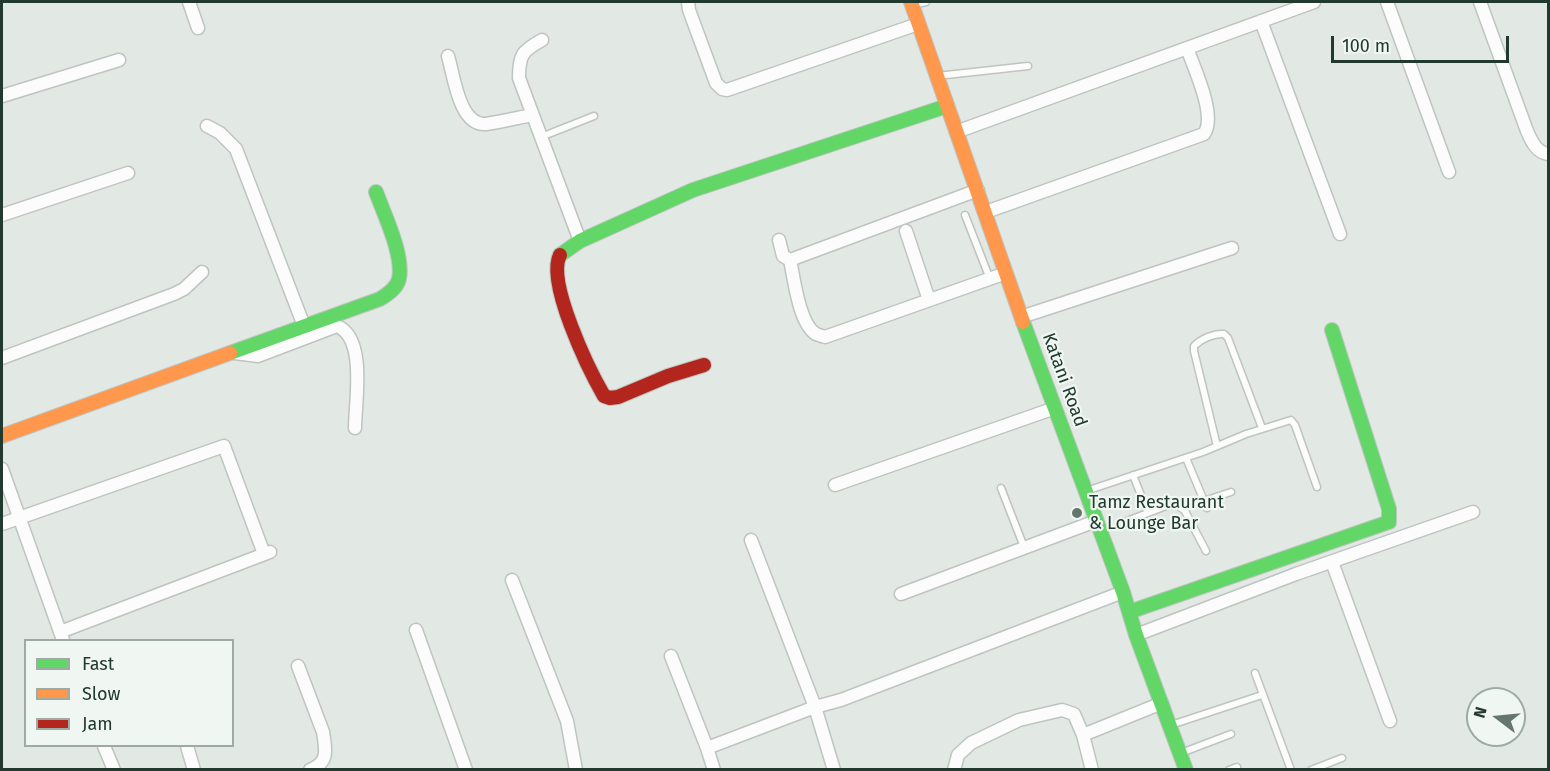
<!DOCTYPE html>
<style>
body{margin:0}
#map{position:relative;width:1550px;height:771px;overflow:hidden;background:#e2e8e4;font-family:"Fira Sans",sans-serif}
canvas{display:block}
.frame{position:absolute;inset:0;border:3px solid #21392e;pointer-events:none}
.legend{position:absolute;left:24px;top:639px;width:210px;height:108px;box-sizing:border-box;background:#f0f7f2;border:2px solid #9daba4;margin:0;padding:8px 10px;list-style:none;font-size:18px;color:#21392e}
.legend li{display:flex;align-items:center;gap:12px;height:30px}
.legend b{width:30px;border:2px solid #9daba4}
.north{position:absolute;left:1466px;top:687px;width:60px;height:60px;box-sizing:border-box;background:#f0f7f2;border:2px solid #9daba4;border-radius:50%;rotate:286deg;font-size:16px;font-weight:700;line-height:24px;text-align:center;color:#21392e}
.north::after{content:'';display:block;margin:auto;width:21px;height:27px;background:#65766e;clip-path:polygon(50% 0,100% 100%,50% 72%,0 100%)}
.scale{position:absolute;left:1331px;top:36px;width:178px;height:27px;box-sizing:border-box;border:3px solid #21392e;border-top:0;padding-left:8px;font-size:18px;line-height:21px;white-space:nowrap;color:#21392e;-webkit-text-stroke:4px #f0f7f2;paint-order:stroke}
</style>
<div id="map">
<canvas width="1550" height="771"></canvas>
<div class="frame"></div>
<ul class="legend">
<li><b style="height:8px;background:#63d668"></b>Fast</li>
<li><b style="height:8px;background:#ff974d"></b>Slow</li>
<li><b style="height:8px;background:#b3261e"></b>Jam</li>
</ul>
<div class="north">N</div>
<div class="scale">100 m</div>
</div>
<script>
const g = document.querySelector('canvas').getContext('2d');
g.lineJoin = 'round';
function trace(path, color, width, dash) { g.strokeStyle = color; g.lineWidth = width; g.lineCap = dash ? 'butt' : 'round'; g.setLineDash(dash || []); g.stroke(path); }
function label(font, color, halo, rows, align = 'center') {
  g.font = font + ' "Fira Sans",sans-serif'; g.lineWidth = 4.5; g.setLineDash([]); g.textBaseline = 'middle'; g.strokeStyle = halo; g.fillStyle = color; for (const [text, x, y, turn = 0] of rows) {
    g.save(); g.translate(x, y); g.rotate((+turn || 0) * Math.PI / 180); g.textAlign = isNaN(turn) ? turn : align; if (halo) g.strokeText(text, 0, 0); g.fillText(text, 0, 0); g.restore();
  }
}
const lane = new Path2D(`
 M913,5L926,2
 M937,76L1028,66
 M541,137L594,116
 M965,215L990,279
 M1217,446L1194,351V346C1201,339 1214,333 1224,334L1228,338L1262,428
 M1186,458L1207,508
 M1133,475L1148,513
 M1001,488L1024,547
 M1086,491L1203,452L1246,434L1291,420L1295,425L1317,487
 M1204,501L1231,492
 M1127,521L1166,506L1177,505L1185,511L1206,551
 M1255,673L1291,770
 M1171,725L1262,695
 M1181,753L1231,734
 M1229,770L1237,767
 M1311,770L1342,758`);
const street = new Path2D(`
 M189,2L198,28
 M688,2L689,10L716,83L722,89L727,90L918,24
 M1387,2L1449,172
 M1480,2L1527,131C1532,142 1536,152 1548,154
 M1261,21L1340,234
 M542,40C522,51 519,55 519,78L580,241
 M448,56C454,76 459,126 486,124C501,122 517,118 532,115
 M2,96L119,60
 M207,126L220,133L236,149L304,326
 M956,132L1314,2
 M986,212L1204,134C1217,116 1194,68 1187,48
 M2,215L128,173
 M906,231L929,300
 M779,240L783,256L790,260L978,190
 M790,260C794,278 799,324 816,334C818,335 822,336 825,337L1006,273
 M1021,317L1232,248
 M235,353L258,356L337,326C367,338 355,402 355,428
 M2,358L174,294L184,289L202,272
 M2,469L63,640
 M835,485L1055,408
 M2,524L224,446L264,554
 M751,540L815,707L834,770
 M1332,562L1390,721
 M512,580L567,721L576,770
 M901,594L1096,521
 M416,630L466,770
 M60,632L270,552
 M1136,635L1296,574L1473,512
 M671,656L707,748
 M298,666L323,732C326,751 329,762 310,770
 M104,746L114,770
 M187,746L194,770
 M714,770L707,748L815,707L841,700L1123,592
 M954,770L958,755L971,743L1019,720L1062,710L1074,714L1083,735
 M1092,770L1083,735L1162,703`);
const fast = new Path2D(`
 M560,255L580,241L693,190L947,106
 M1023,322L1123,592L1136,635L1186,770
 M230,353L380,299C388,294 397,288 399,279C404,255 384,214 376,192
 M1129,612L1389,522V509L1332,330`);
const slow = new Path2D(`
 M911,2L1023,322
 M2,436L230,353`);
const jam = new Path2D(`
 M560,255C546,282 589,370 604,396L610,398L618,397L668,376L704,365`);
trace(lane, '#bfc4c1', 9);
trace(street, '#bfc4c1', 15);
trace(fast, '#bec5c1', 16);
trace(slow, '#bec5c1', 16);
trace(jam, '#bec5c1', 16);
trace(lane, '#fbfcfb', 6);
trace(street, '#fbfcfb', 12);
trace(fast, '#63d668', 14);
trace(slow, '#ff974d', 14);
trace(jam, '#b3261e', 14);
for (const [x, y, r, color] of [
 [1077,513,6,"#65766e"]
]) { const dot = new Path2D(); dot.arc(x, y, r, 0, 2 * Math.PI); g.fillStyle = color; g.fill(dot); trace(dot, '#f0f7f2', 2); }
label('18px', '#21392e', '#f0f7f2', [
 ["Katani Road",1064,380,70]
]);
label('18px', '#21392e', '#f0f7f2', [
 ["Tamz Restaurant",1089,503],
 ["& Lounge Bar",1089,524]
], 'left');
</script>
